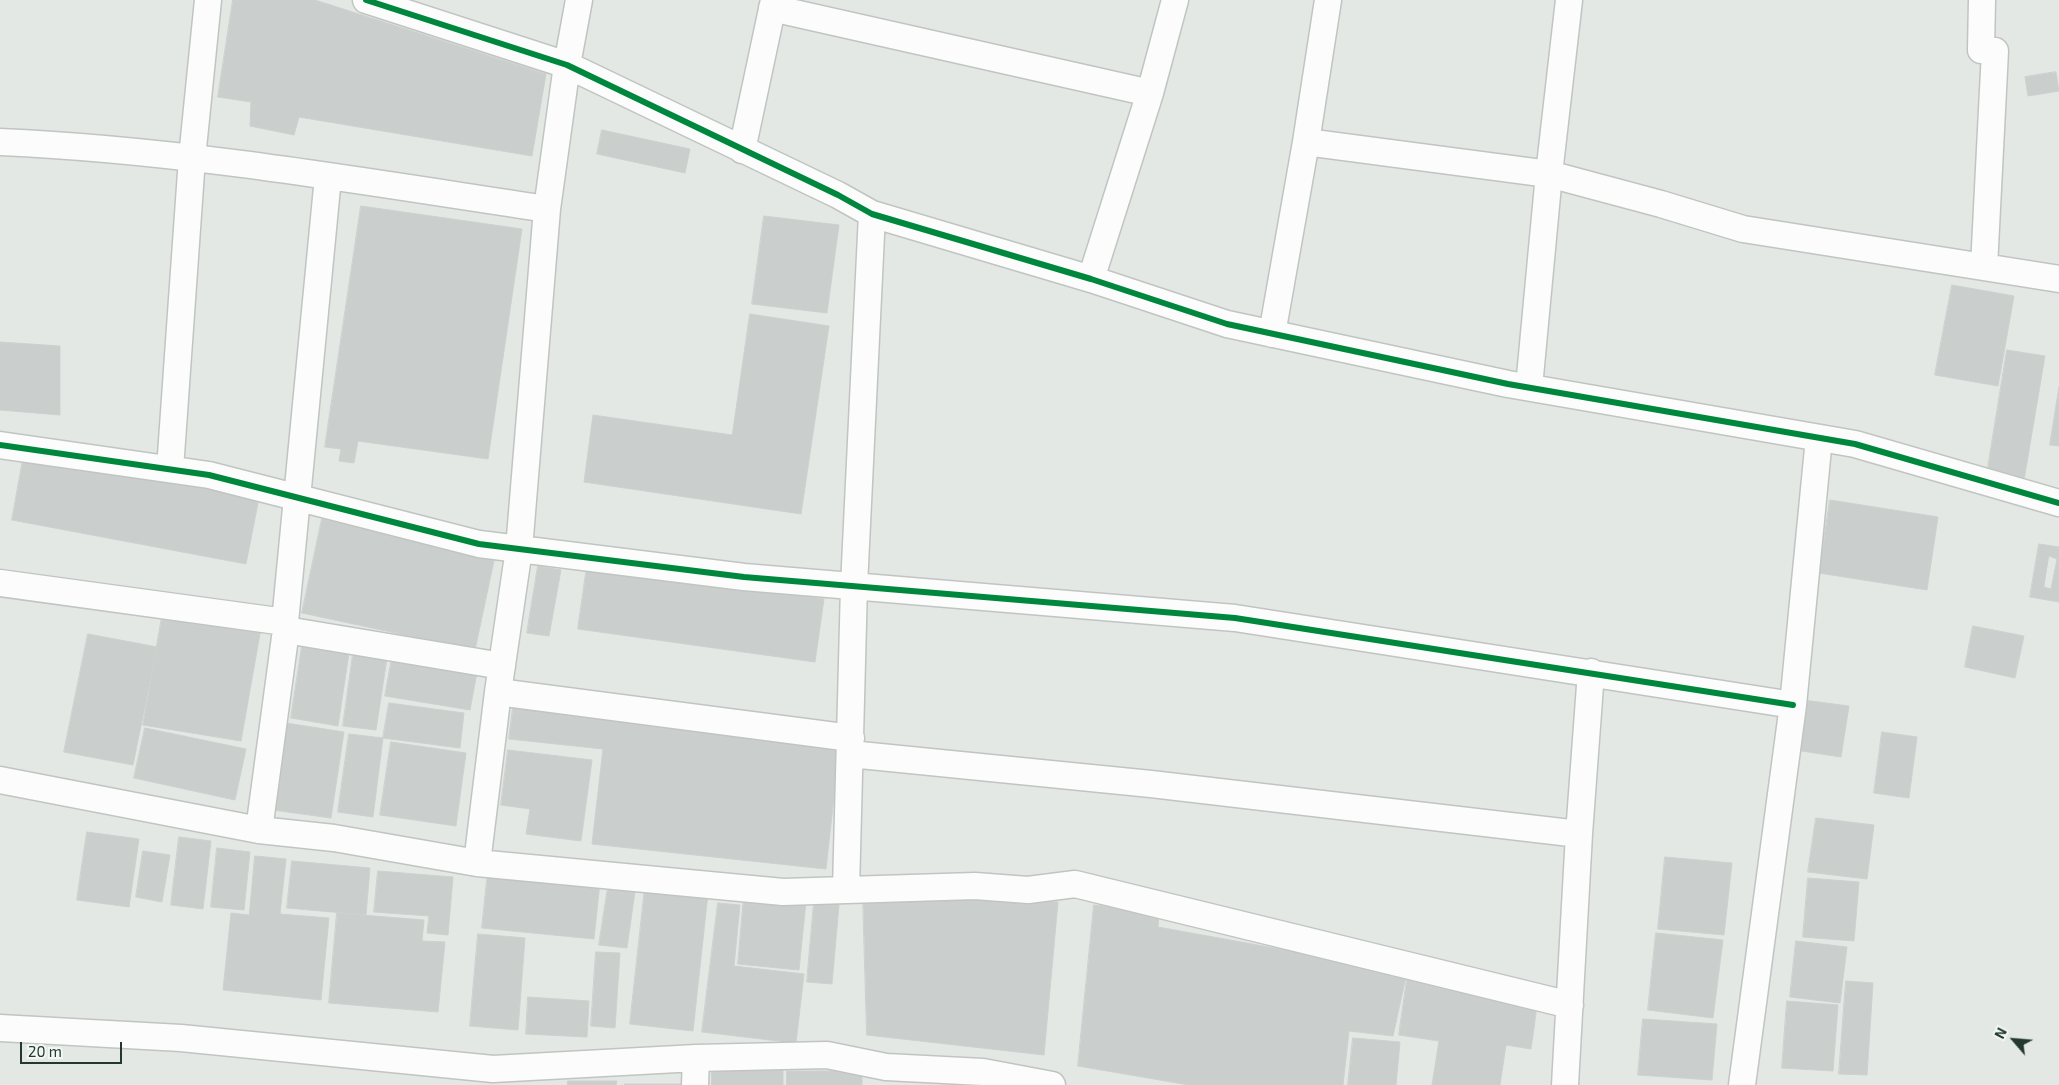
<!DOCTYPE html>
<style>
body{margin:0}
#map{position:relative;width:2059px;height:1085px;overflow:hidden;background:#e3e8e5;font-family:"Exo 2",sans-serif}
canvas{display:block}
.north{position:absolute;left:1989px;top:1015px;width:50px;height:50px;-webkit-text-stroke:4px #f1f7f3;paint-order:stroke;rotate:297deg;font-size:14px;font-weight:700;line-height:20px;text-align:center;color:#233831}
.north::after{content:'';display:block;margin:auto;width:18px;height:22px;background:#233831;clip-path:polygon(50% 0,100% 100%,50% 72%,0 100%)}
.scale{position:absolute;left:20px;top:1042px;width:102px;height:22px;box-sizing:border-box;border:2px solid #233831;border-top:0;padding-left:6px;font-size:15px;line-height:18px;white-space:nowrap;color:#233831;-webkit-text-stroke:4px #f1f7f3;paint-order:stroke}
</style>
<div id="map">
<canvas width="2059" height="1085"></canvas>
<div class="north">N</div>
<div class="scale">20 m</div>
</div>
<script>
const g = document.querySelector('canvas').getContext('2d');
g.lineJoin = 'round';
function fillPath(path, color) { g.fillStyle = color; g.fill(path, 'evenodd'); }
function trace(path, color, width, dash) { g.strokeStyle = color; g.lineWidth = width; g.lineCap = dash ? 'butt' : 'round'; g.setLineDash(dash || []); g.stroke(path); }
const building = new Path2D(`
 M233,0H315L546,74L532,156L299,117L294,135L250,126L251,102L218,97Z
 M2056,72L2059,91L2028,96L2025,77Z
 M602,130L690,149L685,173L597,154Z
 M361,206L522,229L488,459L358,441L354,463L339,461L341,449L325,447Z
 M764,216L839,225L827,313L752,304Z
 M1952,285L2014,296L1998,386L1935,375Z
 M750,314L829,326L801,514L584,482L593,415L732,435Z
 M0,342L60,346V415L0,410Z
 M2007,350L2045,356L2023,486L1986,480Z
 M2059,387V446L2050,445Z
 M24,454L259,498L246,564L12,520Z
 M1830,500L1938,517L1927,590L1819,573Z
 M322,519L495,556L475,650L302,613Z
 M2039,544L2059,547V602L2030,597Z
 M2049,556L2057,559L2051,589L2044,587Z
 M538,566L561,570L549,636L527,633Z
 M587,566L824,599L815,662L578,629Z
 M163,611L261,628L241,741L143,725Z
 M1973,626L2024,636L2015,678L1965,667Z
 M88,634L157,647L133,765L64,752Z
 M302,646L349,653L338,726L291,718Z
 M353,654L387,658L376,730L343,726Z
 M392,658L477,673L470,710L385,696Z
 M1803,700L1849,706L1841,757L1795,750Z
 M389,703L464,713L460,748L383,738Z
 M513,708L840,743L826,869L592,844L603,749L509,739Z
 M286,723L344,732L331,818L273,810Z
 M145,728L246,749L235,800L134,778Z
 M1882,732L1917,737L1909,798L1874,793Z
 M349,734L383,738L373,817L338,812Z
 M391,742L466,753L456,826L380,815Z
 M508,750L592,760L581,841L526,834L530,809L501,805Z
 M1816,818L1874,825L1867,879L1808,872Z
 M87,832L139,839L129,907L77,900Z
 M179,837L211,841L203,909L171,905Z
 M217,848L250,852L244,910L211,907Z
 M143,851L170,855L162,902L136,897Z
 M255,856L286,859L280,914L329,918L321,1000L223,990L231,913L249,915Z
 M1665,857L1732,863L1724,935L1658,929Z
 M292,861L370,868L366,915L287,908Z
 M378,871L453,877L448,935L427,933L429,916L374,912Z
 M488,871L600,882L594,939L482,928Z
 M1808,878L1859,882L1854,941L1803,937Z
 M608,887L635,891L627,948L599,945Z
 M645,887L708,894L693,1031L630,1024Z
 M744,896L806,902L799,970L738,964Z
 M863,897L1058,902L1044,1055L867,1035Z
 M814,902L839,905L832,984L807,982Z
 M718,903L740,905L734,966L804,974L796,1043L702,1032Z
 M1094,905L1159,912L1158,927L1407,972L1393,1036L1349,1031L1343,1085H1189L1078,1066Z
 M337,913L424,920L422,941L445,942L438,1012L329,1003Z
 M1656,933L1723,940L1713,1018L1648,1010Z
 M478,934L525,938L518,1030L470,1026Z
 M1796,941L1847,947L1840,1003L1790,997Z
 M596,952L620,953L615,1028L591,1026Z
 M1407,979L1538,999L1531,1049L1506,1045L1500,1085H1432L1439,1041L1399,1035Z
 M1846,981L1873,983L1867,1075L1839,1074Z
 M528,997L589,1001L587,1037L526,1034Z
 M1787,1001L1838,1005L1833,1071L1782,1068Z
 M1643,1019L1717,1024L1712,1080L1638,1075Z
 M1353,1038L1400,1042L1396,1085H1348Z
 M712,1070H783V1085H712Z
 M787,1071H862V1085H787Z
 M568,1081H617L616,1085H568Z
 M625,1084H683V1085H625Z`);
fillPath(building, '#cacfcd');
trace(building, '#ccd1ce', 1);
const street = new Path2D(`
 M366,0L567,65L838,195L872,214L1091,279L1227,324L1508,384L1855,444L2059,503
 M772,8L1150,93
 M1981,50L1982,0
 M0,142C184,150 366,182 547,209
 M1306,142L1549,174L1661,204L1743,229L2059,279
 M742,150L774,0
 M1984,267L1995,51
 M1091,279L1150,93L1175,0
 M1272,334L1306,142L1328,0
 M1529,387L1549,174L1569,0
 M0,445L209,475L479,544L744,577L1235,618L1793,705
 M170,469L192,158L208,0
 M0,583L285,622
 M286,630L502,666
 M498,692L851,738
 M850,754L1151,784L1579,834
 M0,780L259,830L334,838L477,863L783,892L975,886L1028,890L1075,884L1570,1005
 M259,830L286,630L285,622L328,177
 M477,863L498,692L519,549L547,209L567,65L579,0
 M846,889L854,586L872,214
 M0,1028L181,1038L493,1069L696,1058L827,1055L886,1067L983,1072L1052,1085
 M695,1085L696,1058
 M1565,1085L1579,834L1591,672
 M1742,1085L1793,705L1819,438`);
trace(street, '#c0c5c2', 29);
trace(street, '#fbfcfb', 26);
trace(new Path2D(`
 M366,0L567,65L838,195L872,214L1091,279L1227,324L1508,384L1855,444L2059,503
 M0,445L209,475L479,544L744,577L1235,618L1793,705`), '#00873e', 6);
</script>
